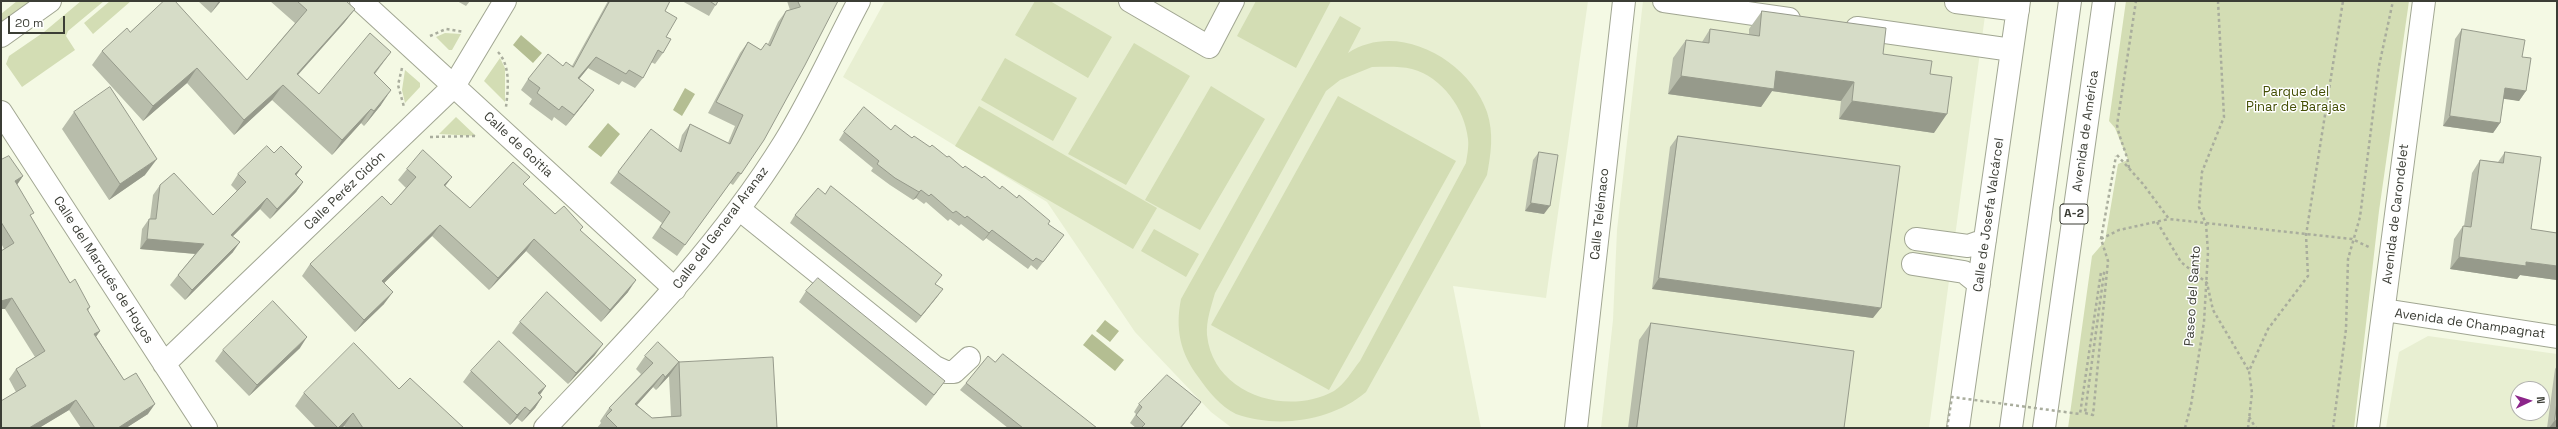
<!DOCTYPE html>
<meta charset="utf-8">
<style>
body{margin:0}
#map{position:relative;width:2558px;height:429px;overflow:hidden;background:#f4f9e4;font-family:"Space Grotesk",sans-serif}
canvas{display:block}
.frame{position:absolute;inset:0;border:2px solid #3b3d35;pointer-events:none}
.north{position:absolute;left:2510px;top:381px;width:40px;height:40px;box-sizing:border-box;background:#fff;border:1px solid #b1b1ae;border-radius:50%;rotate:86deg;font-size:11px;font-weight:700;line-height:16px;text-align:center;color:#3b3d35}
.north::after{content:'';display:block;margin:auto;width:14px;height:18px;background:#8c258a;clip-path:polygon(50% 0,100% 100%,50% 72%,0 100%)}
.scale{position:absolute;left:8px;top:16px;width:57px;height:18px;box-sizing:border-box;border:2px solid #3b3d35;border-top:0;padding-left:5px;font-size:12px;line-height:14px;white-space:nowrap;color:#3b3d35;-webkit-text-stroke:3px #fff;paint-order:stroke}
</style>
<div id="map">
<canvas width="2558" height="429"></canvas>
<div class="frame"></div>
<div class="north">N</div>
<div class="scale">20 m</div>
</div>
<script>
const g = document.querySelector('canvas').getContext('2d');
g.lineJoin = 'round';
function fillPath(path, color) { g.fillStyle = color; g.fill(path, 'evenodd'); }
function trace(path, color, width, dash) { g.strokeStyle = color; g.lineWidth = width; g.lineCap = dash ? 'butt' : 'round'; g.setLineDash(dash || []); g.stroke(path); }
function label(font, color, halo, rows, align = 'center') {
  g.font = font + ' "Space Grotesk",sans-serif'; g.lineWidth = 3; g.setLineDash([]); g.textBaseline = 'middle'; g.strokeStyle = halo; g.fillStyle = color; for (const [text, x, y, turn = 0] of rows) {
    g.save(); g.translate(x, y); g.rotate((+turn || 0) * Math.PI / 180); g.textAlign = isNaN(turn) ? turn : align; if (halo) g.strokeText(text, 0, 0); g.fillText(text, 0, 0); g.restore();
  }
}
fillPath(new Path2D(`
 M885,1H1588L1546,298L1453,286L1481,428H1232L1211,412L1135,332L1047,202L843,77Z
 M1643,1H1987L1929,428H1601L1613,320L1617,230Z
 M2428,336L2557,354V428H2386L2399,352ZM2518,389H2542V413H2518Z`), '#e8efd2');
fillPath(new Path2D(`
 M17,1H32L1,24V14Z
 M81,1H104L68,31L66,36L75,50L22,87L6,64L9,56L44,32Z
 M110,1H131L93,34L84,23Z
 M1035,1H1050L1112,37L1088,78L1015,35Z
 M1256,1H1331L1296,68L1237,36Z
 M2126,1H2409L2379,211L2354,428H2068L2092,256L2105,241L2118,164L2128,160L2115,128L2109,121Z
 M1340,16L1361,28L1348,53C1398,20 1469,60 1487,112C1494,134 1491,153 1487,175L1366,392C1332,421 1278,429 1236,414C1220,406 1209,392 1199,378C1180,353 1175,329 1181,299ZM1372,67C1385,67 1399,66 1412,69C1442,77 1465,109 1468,139C1469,147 1467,156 1466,163L1360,361C1352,371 1345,384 1334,391C1286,417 1213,394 1207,335C1206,321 1211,307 1215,293L1326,91L1340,80Z
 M445,33L461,34L452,50H449L436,37Z
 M1134,43L1190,76L1126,185L1068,154Z
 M500,58L505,68V102L484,81Z
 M1005,58L1077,98L1053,141L981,100Z
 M405,70L420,83V87L405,103L402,90Z
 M1211,86L1265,119L1200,230L1145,200Z
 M1338,96L1456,161L1329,390L1211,325Z
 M979,106L1157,208L1133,249L955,146Z
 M456,117L476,136L439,134Z
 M1154,229L1199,254L1186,277L1141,251Z`), '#d3ddb4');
fillPath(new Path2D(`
 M521,35L542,53L533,63L513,45Z
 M685,88L695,94L682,116L673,110Z
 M608,123L620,134L601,157L588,147Z
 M1105,320L1119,331L1110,342L1096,331Z
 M1092,334L1124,360L1115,371L1083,345Z`), '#b4be92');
const minor = new Path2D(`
 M361,1L675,289
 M1130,1L1209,47L1233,1
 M1664,1L1789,19
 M1956,2L2018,10
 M1857,28L2012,50
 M1,112L206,428
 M739,209L935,367L946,372H954L969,358
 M1916,239L1968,246L1985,240
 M1913,264L1964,272L1979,284
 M2384,310L2557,337
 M164,364L454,86L505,1
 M545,428C630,338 718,249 784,143C812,98 834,48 859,1
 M1576,428L1624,1
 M1958,428L2019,1
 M2368,428L2424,1`);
const major = new Path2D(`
 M1,36L50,1`);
const highway = new Path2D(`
 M2011,428L2070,1
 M2044,428L2104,1`);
trace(minor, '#a1a692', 24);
trace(major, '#a1a692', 24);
trace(highway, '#a1a692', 24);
trace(new Path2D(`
 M430,36L446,29L464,32
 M498,52C511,66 508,90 506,107
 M402,68L398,85L404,107
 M430,137L477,136
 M2117,155L2143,184L2169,219L2352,239L2371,248
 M2129,168C2127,152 2120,141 2117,125L2136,1
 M2157,222L2181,262L2207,283L2213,310L2249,371
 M2101,239L2119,230L2169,219
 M2085,413L2093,415L2108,261L2101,239L2116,156
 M2249,417L2256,428
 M2185,428L2191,405L2204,322L2208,252L2206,224L2199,207L2202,172L2224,117L2218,1
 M2248,428L2252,393L2249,371L2268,329L2308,276L2306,235L2343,1
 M2333,428L2346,329L2348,259L2360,217L2379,66L2393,1`), '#a9ad9d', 2.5, [3, 3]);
trace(minor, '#fff', 22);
trace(major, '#fff', 22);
trace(highway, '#fff', 22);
trace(new Path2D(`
 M1947,428L1952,397L2080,414L2101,272L2104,273L2085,413`), '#a9ad9d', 2.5, [3, 3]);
fillPath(new Path2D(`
 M198,1H221L211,13Z
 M270,1H346L355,9L344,23L298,75L319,94L391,52L375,74L381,105L364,126L361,123L332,155L272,100L234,135L187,83L143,121L92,65L102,51L130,32L247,80L295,23Z
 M457,1H470L466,6Z
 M608,1H670L665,11L666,37L663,53L655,64L651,62L643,78L635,88L622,81L619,85L588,68L579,79L594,90L586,101L566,126L554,117L552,121L529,104L532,99L521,90L528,79L563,66H572Z
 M682,1H718L709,16Z
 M787,1H838L741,174L733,185L730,183L677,256L652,238L662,223L610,183L618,172L678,150L682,135L690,124L728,143L735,126L708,113L740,53L748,42L761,50L768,44L778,22L786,11L790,10Z
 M1762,11L1883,54L1930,74L1934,133L1839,119L1841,101L1772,91L1761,107L1668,94L1673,58L1686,40L1702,42L1710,29L1749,35V29Z
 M2462,29L2522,57L2526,91L2519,101L2504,98L2500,123L2493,133L2443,126L2455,39Z
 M74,112L145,175L109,200L62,129Z
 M891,130L912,138L947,157L963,168L1000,189L1048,224L1058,243L1037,270L1031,265L1028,269L986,238L983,241L961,224L959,226L950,219L948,221L926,202L924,204L916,198L913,200L890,185L871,171L873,168L839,140L844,132Z
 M1678,136L1873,318L1652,289L1670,147Z
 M1539,152L1544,214L1525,211L1533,160Z
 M2505,152L2531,229L2556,233L2557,231V280L2520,275L2517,279L2450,269L2454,239L2463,226H2464L2472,173L2480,160L2498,162Z
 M274,153L302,167L296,175L303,182L296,192L270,219L260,209L233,236V252L185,300L170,285L178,275L195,254L140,249L142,229L149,219H150L153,195L160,185L213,215L237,191L231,185L238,174Z
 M1,160L23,176L17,185L31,217L70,283L90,307L88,311L100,331L96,336L124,380L148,414L126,428H81L69,410L39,428H1L16,392L9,379L16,369L35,357L5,309H1V251L4,249L1,243Z
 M407,169L445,186L470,208L524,185L555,214L583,227L580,230L628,292L601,322L526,251L489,290L432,236L384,283V304L355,332L302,276L310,264L391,205L406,188L398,180Z
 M825,194L936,284L937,297L916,323L790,223L795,215Z
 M806,291L937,392L926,406L799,302Z
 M520,322L595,355L568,384L512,333Z
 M1651,323L1844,428H1628L1639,340Z
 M300,348L249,396L215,361L223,350Z
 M645,356L679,362L777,428H597L601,423L600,421L609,408L641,374L636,369ZM669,376L671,416L652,418L637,405L653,387L656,390Z
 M995,362L1097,428H1008L960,390L966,383Z
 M2557,366V428H2547L2555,369Z
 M471,371L546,386L540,395L542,397L535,408L522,422L517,418L510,425L463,382Z
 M399,389L464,428H346L344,426L342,428H316L295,406L304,393Z
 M1201,402L1181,428H1136L1130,423L1136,414L1134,412L1139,404Z`), '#b8bdab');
fillPath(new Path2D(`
 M219,1H221L211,13Z
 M355,9L344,23L286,88L297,74Z
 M391,52L380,66L364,88L374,73Z
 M596,57L588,68L571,89L578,78Z
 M197,68L187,83L143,121L153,106Z
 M1776,71L1854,82L1841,101L1772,91L1761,107L1668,94L1681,76Z
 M283,85L272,100L234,135L244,120Z
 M2505,88L2526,91L2519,101L2498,98Z
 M391,90L381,105L364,126L374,111Z
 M594,90L586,101L566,126L574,115Z
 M1852,101L1947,114L1934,133L1839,119Z
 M371,109L361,123L332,155L342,140Z
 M2450,116L2500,123L2493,133L2443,126Z
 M157,159L145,175L109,200L120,184Z
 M302,167L295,177V174Z
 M23,176L16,186L15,181Z
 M452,177L443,189L444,185Z
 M303,182L296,192L270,219L277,209Z
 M921,190L916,198L913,200L919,192Z
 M267,198L260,209L224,245L231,235Z
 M1531,203L1550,206L1544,214L1525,211Z
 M440,225L432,236L374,293L382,281Z
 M992,230L986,238L983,241L989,233Z
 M147,239L204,244L197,254L140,249Z
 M534,239L526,251L489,290L498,278Z
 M240,242L233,252L185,300L192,290Z
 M2459,257L2526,262L2557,266V280L2520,275L2517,279L2450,269Z
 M1659,278L1881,308L1873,318L1652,289Z
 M636,280L628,292L601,322L610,310Z
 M943,289L937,297L916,323L921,316Z
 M393,292L384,304L355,332L364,320Z
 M12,298L5,309H1V301Z
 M100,331L93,341L94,334Z
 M307,337L300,348L249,396L257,385Z
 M603,344L595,355L568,384L576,373Z
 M679,362L669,376L656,390L665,377Z
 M663,374L653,387L626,417L635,404Z
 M546,386L538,397V393Z
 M542,397L535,408L522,422L530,411Z
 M76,400L69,410L39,428H29Z
 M1201,402L1195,410L1181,428H1180Z
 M155,404L148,414L126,428H118Z
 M525,407L517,418L510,425L517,415Z
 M353,413L344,426L342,428H338Z
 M2555,420L2557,421V428H2549Z`), '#969a8b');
const building = new Path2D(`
 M164,1H175L247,80L307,10L297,1H346L355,9L297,74L319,94L370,33L391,52L374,73L391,90L374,111L371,109L342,140L283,85L244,120L197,68L153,106L102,51L127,28L130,32Z
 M610,1H670L665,11L677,18L666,37L671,39L663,53L658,50L643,78L629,70L626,74L596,57L578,78L594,90L574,115L562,106L559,110L537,93L540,88L528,79L548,54L563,66L566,62L573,67Z
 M710,1H718L716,5Z
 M798,1H838L805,65L764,140L741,174L738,172L685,245L660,227L670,212L618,172L651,129L681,152L690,124L730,144L743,115L716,102L748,42L761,50L766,43L770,46L786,11L800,7Z
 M1762,11L1886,28L1883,54L1932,61L1930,74L1952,77L1947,114L1852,101L1854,82L1776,71L1774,89L1681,76L1686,40L1709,43L1710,29L1759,36Z
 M2462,29L2525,40L2522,57L2531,58L2526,91L2505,88L2500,123L2450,116Z
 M110,87L157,159L120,184L74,112Z
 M864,107L891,130L895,125L912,138L914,136L930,147L932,145L947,157L949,156L963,168L965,166L982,178L984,176L1000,189L1002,186L1017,198L1019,195L1050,221L1048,224L1064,235L1043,262L1036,258L1033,261L992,230L989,233L967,216L965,218L956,211L953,213L931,194L929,196L921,190L919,192L895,178L877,164L879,161L844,132Z
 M1678,136L1900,166L1881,308L1659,278Z
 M267,146L274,153L281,146L302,167L295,174L303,182L277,209L267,198L231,235L240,242L192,290L178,275L204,244L147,239L149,219H156L160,185L174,173L213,215L246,182L238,174Z
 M423,150L452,177L444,185L470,208L513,162L530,177L523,184L555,214L564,206L583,227L580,230L636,280L610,310L534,239L498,278L440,225L382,281L393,292L364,320L310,264L382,196L391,205L416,177L407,169Z
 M1539,152L1558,155L1550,206L1531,203Z
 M2505,152L2541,157L2531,229L2557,233V266L2526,262V266L2459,257L2463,226L2471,227L2480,160L2503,163Z
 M9,156L23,176L15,181L34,213L30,215L70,283L75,279L90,307L87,309L100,331L94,334L124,380L136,373L155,404L118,428H95L76,400L29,428H1V401L26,386L16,369L45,351L12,298L1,301V251L14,243L1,222V160Z
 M831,186L942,275L935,284L943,289L921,316L795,215L818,188L825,194Z
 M818,278L945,381L934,395L806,291Z
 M547,292L603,344L576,373L520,322Z
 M273,301L307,337L257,385L223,350Z
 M1651,323L1854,351L1844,428H1637Z
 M499,341L546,386L538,393L542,397L530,411L525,407L517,415L471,371Z
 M658,342L679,362L773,357L777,428H617V427L606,416L612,410L609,408L653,363L645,356ZM679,362L681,416L652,418L635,404L663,374L665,377Z
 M354,343L399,389L410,378L464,428H363L353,413L338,428L304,393Z
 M1003,354L1097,428H1023L966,383L988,356L995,362Z
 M1167,375L1201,402L1180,428H1141L1145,424L1136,415L1142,407L1139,404Z
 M2557,402V421L2555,420Z`);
fillPath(building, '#d6dcc7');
trace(building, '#969a8b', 1);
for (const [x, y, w] of [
 [2074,214,28]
]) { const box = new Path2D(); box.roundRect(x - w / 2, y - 10, w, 20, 3); g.fillStyle = '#fff'; g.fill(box); trace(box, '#3b3d35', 1); }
label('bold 12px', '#3b3d35', null, [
 ["A-2",2074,214]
]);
label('13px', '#444f05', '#fff', [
 ["Parque del",2296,92],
 ["Pinar de Barajas",2296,107]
]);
label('13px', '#3b3d35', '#fff', [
 ["Avenida de América",2086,131,-82],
 ["Calle de Goitia",518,145,43],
 ["Calle Peréz Cidón",345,191,-44],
 ["Calle Telémaco",1600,214,-84],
 ["Avenida de Carondelet",2396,214,-83],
 ["Calle de Josefa Valcárcel",1989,215,-82],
 ["Calle del General Aranaz",721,228,-53],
 ["Calle del Marqués de Hoyos",103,270,57],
 ["Paseo del Santo",2193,296,-86],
 ["Avenida de Champagnat",2470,324,8]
]);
</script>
